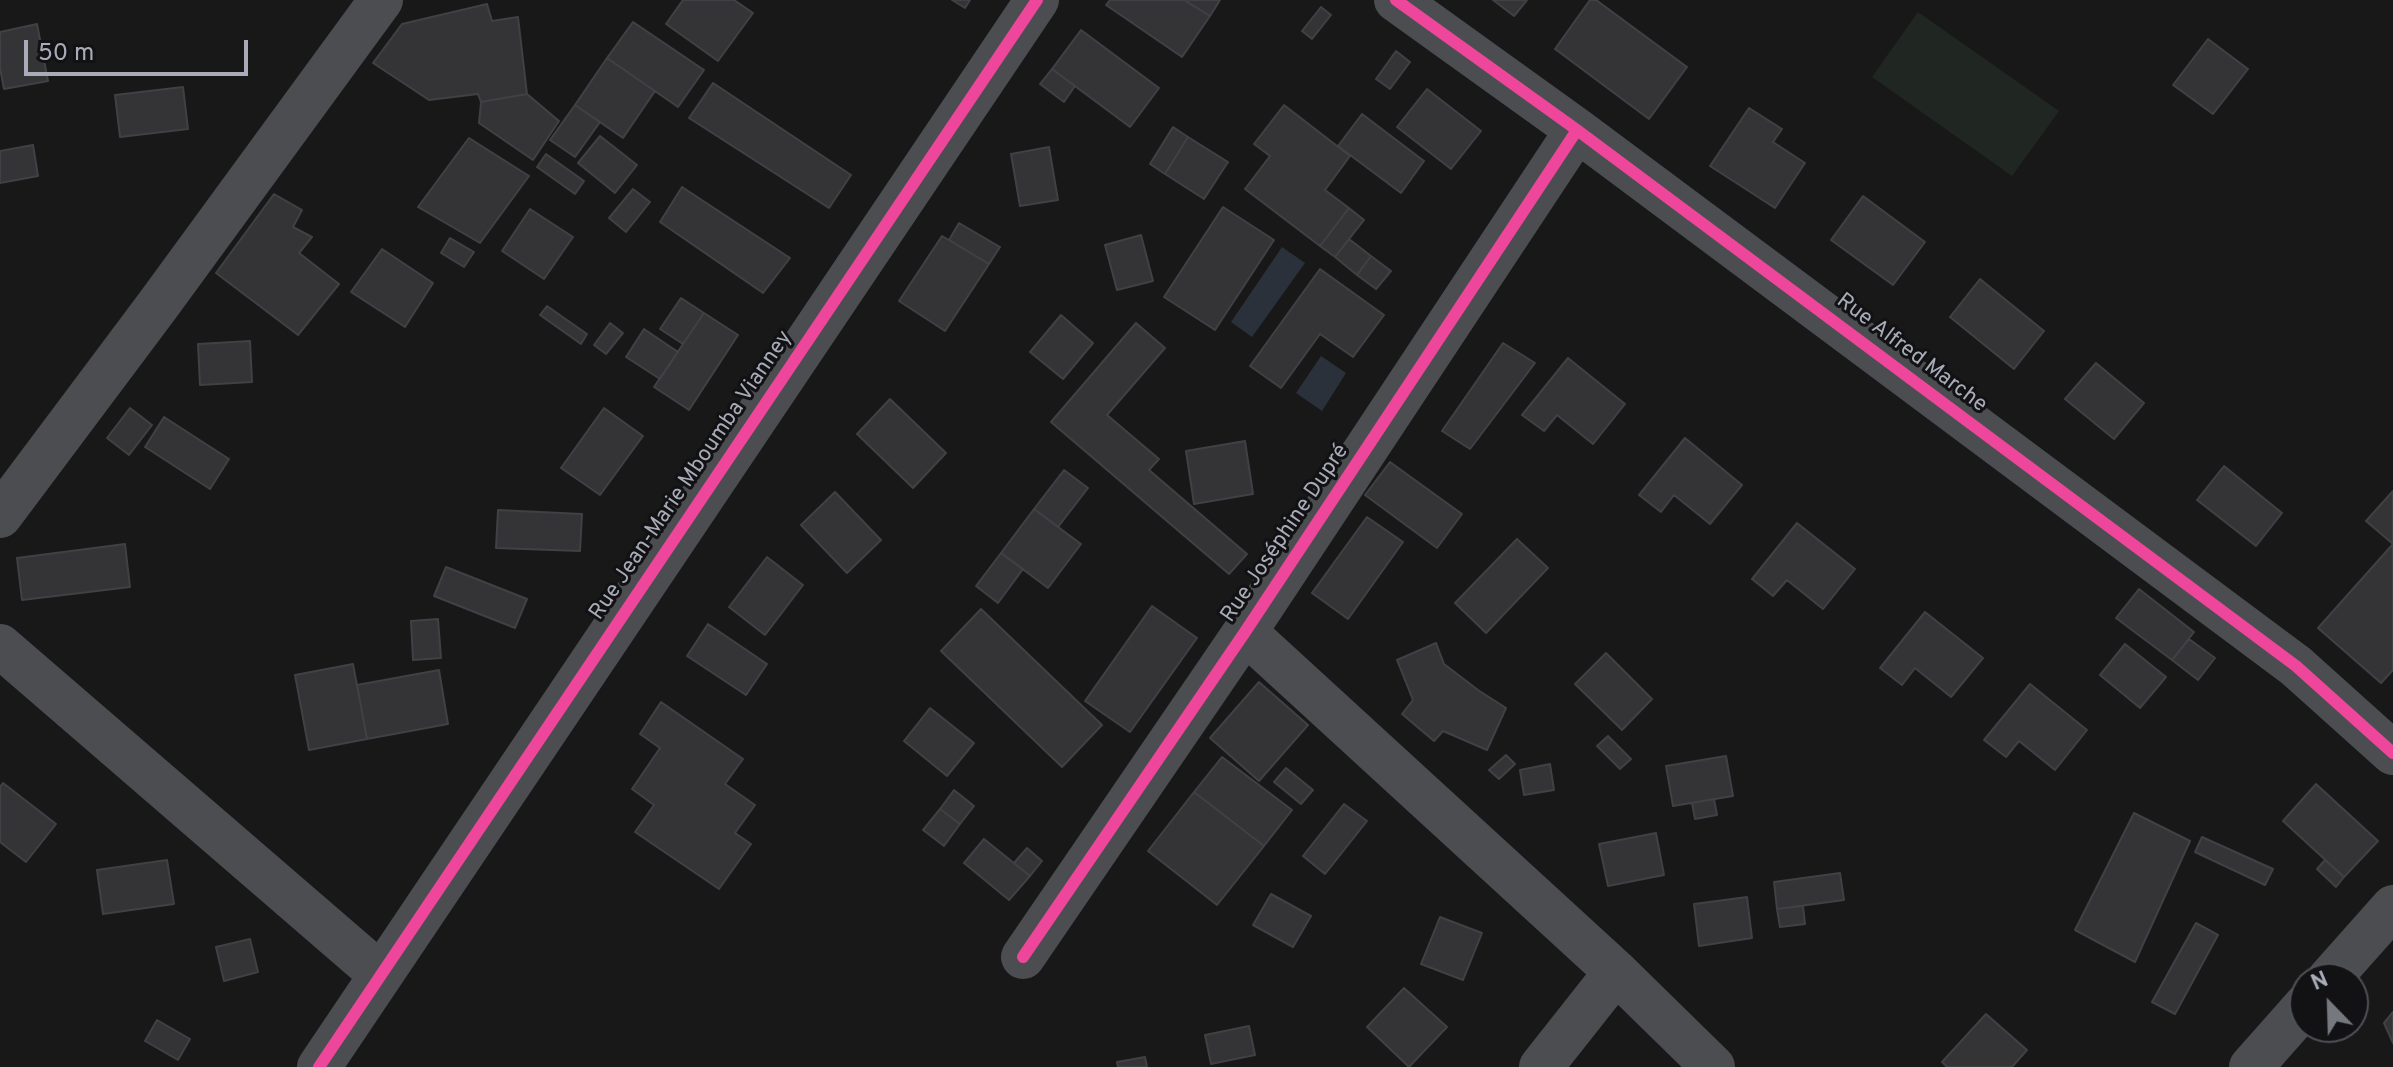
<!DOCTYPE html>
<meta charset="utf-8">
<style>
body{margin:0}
#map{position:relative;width:2393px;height:1067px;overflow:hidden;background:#181818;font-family:Overpass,sans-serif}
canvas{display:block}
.north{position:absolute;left:2289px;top:963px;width:80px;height:80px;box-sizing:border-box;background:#121214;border:2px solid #4e5056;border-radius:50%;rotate:337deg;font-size:22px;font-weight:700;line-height:32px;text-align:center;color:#a9acb8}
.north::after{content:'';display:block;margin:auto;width:28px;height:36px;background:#767880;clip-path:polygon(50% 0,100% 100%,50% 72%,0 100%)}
.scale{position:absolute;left:24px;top:40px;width:224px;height:36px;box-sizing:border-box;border:4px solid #a9acb8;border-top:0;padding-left:10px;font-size:24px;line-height:28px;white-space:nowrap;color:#a9acb8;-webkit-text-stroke:6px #121214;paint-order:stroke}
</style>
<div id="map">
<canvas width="2393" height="1067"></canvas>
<div class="north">N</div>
<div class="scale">50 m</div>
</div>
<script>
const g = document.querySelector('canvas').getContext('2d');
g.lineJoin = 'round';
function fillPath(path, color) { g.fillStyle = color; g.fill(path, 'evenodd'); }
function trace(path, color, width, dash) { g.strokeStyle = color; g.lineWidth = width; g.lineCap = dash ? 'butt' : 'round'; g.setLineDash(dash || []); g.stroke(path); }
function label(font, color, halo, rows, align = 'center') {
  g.font = font + ' Overpass,sans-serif'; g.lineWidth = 6; g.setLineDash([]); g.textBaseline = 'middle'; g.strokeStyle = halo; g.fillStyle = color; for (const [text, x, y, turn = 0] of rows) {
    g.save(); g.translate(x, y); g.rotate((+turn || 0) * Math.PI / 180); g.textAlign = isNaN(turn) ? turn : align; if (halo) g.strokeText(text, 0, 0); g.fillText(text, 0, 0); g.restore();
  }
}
fillPath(new Path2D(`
 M1918,12L2059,111L2012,176L1872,77Z`), '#202722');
fillPath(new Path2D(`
 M1282,247L1305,263L1252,337L1231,322Z
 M1321,356L1346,373L1322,411L1296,393Z`), '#2b313a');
const building = new Path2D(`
 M683,0H734L753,13L718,61L666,24Z
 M952,0H970L965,8Z
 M1110,0H1184L1210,16L1182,57L1106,5Z
 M1188,0H1220L1210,16L1187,2Z
 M1493,0H1527L1514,16Z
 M1590,0H1596L1687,67L1649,119L1555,49Z
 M487,4L492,21L518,17L527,94L481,102L478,94L429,100L373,63L402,24Z
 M1321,7L1331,15L1312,39L1302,31Z
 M633,22L704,70L678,107L607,58Z
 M37,24L48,81L4,89L0,68V32Z
 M1081,30L1159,88L1130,127L1052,69Z
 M2208,39L2248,69L2213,114L2173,85Z
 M1396,51L1410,62L1390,89L1376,79Z
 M607,58L655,91L623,138L575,105Z
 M1052,69L1075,86L1064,102L1040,84Z
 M713,83L851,175L829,208L689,118Z
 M183,87L188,129L120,137L115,95Z
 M1427,89L1481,131L1451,169L1397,127Z
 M527,94L559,121L533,160L479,123L481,102Z
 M575,105L600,122L575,157L550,140Z
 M1284,105L1350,156L1325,190L1349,208L1320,246L1245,189L1270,156L1254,144Z
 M1749,108L1782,129L1773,142L1805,163L1775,208L1710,166Z
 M1362,114L1424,161L1401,193L1338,146Z
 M1173,127L1188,137L1165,174L1150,164Z
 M600,136L637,165L615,193L578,163Z
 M1188,137L1228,162L1204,199L1165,174Z
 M469,138L529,176L480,243L418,207Z
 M33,145L38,176L0,183V151Z
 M1049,147L1058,200L1020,206L1011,154Z
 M546,154L584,181L575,194L537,167Z
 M682,187L790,258L763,293L660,222Z
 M633,189L650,202L626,232L609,218Z
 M274,194L302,210L293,227L312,237L299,253L339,284L298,335L216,273Z
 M1863,196L1925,242L1893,285L1831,240Z
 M1223,207L1274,240L1215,330L1164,297Z
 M1349,208L1364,220L1335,257L1320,246Z
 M530,209L573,237L544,279L502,251Z
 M959,223L1000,247L989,264L949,240Z
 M1141,235L1153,281L1117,290L1105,245Z
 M942,236L989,264L945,331L899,301Z
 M450,238L474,252L464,267L441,253Z
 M1349,239L1371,256L1357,275L1335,257Z
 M382,249L433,283L405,327L351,292Z
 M1371,256L1391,271L1376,289L1357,275Z
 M1320,269L1384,315L1353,357L1320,334L1281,388L1250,366Z
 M1980,279L2044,331L2014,369L1950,317Z
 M681,298L704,313L683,344L660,329Z
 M547,306L587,334L581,344L540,315Z
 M704,313L738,335L689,410L654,387Z
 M1061,315L1093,343L1063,379L1030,352Z
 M610,323L623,333L606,354L594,345Z
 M1136,323L1165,348L1107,415L1159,459L1149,470L1247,554L1229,574L1051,422Z
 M644,329L678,352L660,379L626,357Z
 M250,341L252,382L200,385L198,344Z
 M1503,343L1535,363L1470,449L1442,431Z
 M1568,358L1625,404L1593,444L1557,415L1544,431L1522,415Z
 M2096,363L2144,403L2114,439L2065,399Z
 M890,399L946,453L913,488L857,434Z
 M130,408L152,425L129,455L107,438Z
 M604,408L643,436L600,495L561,468Z
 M164,417L229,459L210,489L145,447Z
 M1685,438L1742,485L1710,524L1674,495L1661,512L1639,495Z
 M1245,441L1253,494L1194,504L1186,451Z
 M1390,462L1462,514L1437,548L1365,495Z
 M2224,466L2282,513L2256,546L2197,500Z
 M1064,470L1088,488L1058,527L1034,509Z
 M2393,491V544L2366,521Z
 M835,492L881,540L847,573L801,525Z
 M1034,509L1081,544L1048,588L1001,553Z
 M498,510L582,514L580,551L496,548Z
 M1367,517L1403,542L1348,619L1312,593Z
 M1797,523L1855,569L1823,609L1787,580L1773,596L1752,579Z
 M1517,539L1548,568L1486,633L1455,603Z
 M125,544L130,587L22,600L17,558Z
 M2393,544V670L2381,683L2318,628Z
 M1001,553L1023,569L998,603L976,586Z
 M767,557L803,585L765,635L729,607Z
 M446,567L527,599L515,628L434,596Z
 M2139,589L2194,632L2172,660L2116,618Z
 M1152,606L1197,638L1130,732L1085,701Z
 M981,609L1102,725L1062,767L941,651Z
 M1925,612L1983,658L1951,697L1915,668L1902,685L1880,668Z
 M438,619L441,658L413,660L411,621Z
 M708,624L767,664L746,695L687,656Z
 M2189,639L2215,658L2198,680L2172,660Z
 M1436,643L1444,664L1478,690L1506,708L1487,750L1443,731L1434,741L1402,714L1413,700L1397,660Z
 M2125,644L2166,677L2140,708L2100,675Z
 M1606,653L1652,699L1622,730L1575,684Z
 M353,664L367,739L309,750L295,675Z
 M439,670L448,724L367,739L357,685Z
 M1259,682L1308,725L1259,781L1210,738Z
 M2030,684L2087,730L2055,770L2019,741L2006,757L1984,740Z
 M661,702L743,759L725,784L755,805L735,833L751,844L719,889L635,832L654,805L632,789L660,748L640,734Z
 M930,708L974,743L947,776L904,741Z
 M1608,736L1631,759L1620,769L1597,746Z
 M1506,755L1515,764L1499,779L1489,770Z
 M1726,756L1733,796L1673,806L1666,766Z
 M1222,757L1292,810L1264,846L1194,792Z
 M1550,764L1554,790L1524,795L1520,770Z
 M1286,768L1313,790L1301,804L1274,782Z
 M3,783L56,824L26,862L0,842V787Z
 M2316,784L2378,841L2344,877L2283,821Z
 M954,790L974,806L960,824L940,809Z
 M1194,792L1264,846L1217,905L1148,851Z
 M1714,799L1717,815L1695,819L1692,803Z
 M1344,804L1367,821L1325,874L1303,856Z
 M940,809L960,824L944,846L923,830Z
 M2134,813L2190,841L2135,962L2075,930Z
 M1656,833L1664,875L1608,886L1599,844Z
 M2202,837L2273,869L2265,885L2195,852Z
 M984,839L1030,876L1009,900L964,863Z
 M1027,848L1042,861L1030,876L1014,863Z
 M167,860L174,904L103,914L97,870Z
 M2325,860L2344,877L2336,887L2317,869Z
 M1840,873L1844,900L1777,909L1774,882Z
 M1271,894L1311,916L1293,947L1253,925Z
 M1747,897L1752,938L1699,946L1694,904Z
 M1803,906L1805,924L1780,927L1777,909Z
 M1440,917L1482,933L1463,980L1421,964Z
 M2196,923L2218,935L2175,1014L2152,1002Z
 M250,939L258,972L224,981L216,947Z
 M1404,988L1447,1027L1409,1067L1367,1027Z
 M2393,1012V1043L2384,1023Z
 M1986,1014L2027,1050L2012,1067H1947L1942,1062Z
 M157,1020L190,1039L178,1060L145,1041Z
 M1249,1026L1255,1055L1211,1064L1205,1035Z
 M1145,1057L1147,1067H1118L1117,1062Z`);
fillPath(building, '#343436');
trace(building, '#404144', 2);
trace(new Path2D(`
 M1396,0L1577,130L2296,666L2393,753
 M0,516L158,305L381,0
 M1245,632L1616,972L1713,1067
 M0,646L380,974
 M1023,957L1245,632L1577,130
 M2329,979L2393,907
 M319,1067L1037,0
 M1541,1067L1616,972
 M2251,1067L2305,1006`), '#4c4d51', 44);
trace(new Path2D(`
 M1396,0L1577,130L2296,666L2393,753
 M1023,957L1245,632L1577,130
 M319,1067L1037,0`), '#ed469a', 12);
label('22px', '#a9acb8', '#121214', [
 ["Rue Alfred Marche",1911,354,37],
 ["Rue Jean-Marie Mboumba Vianney",692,476,-56],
 ["Rue Joséphine Dupré",1286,534,-56]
]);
</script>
